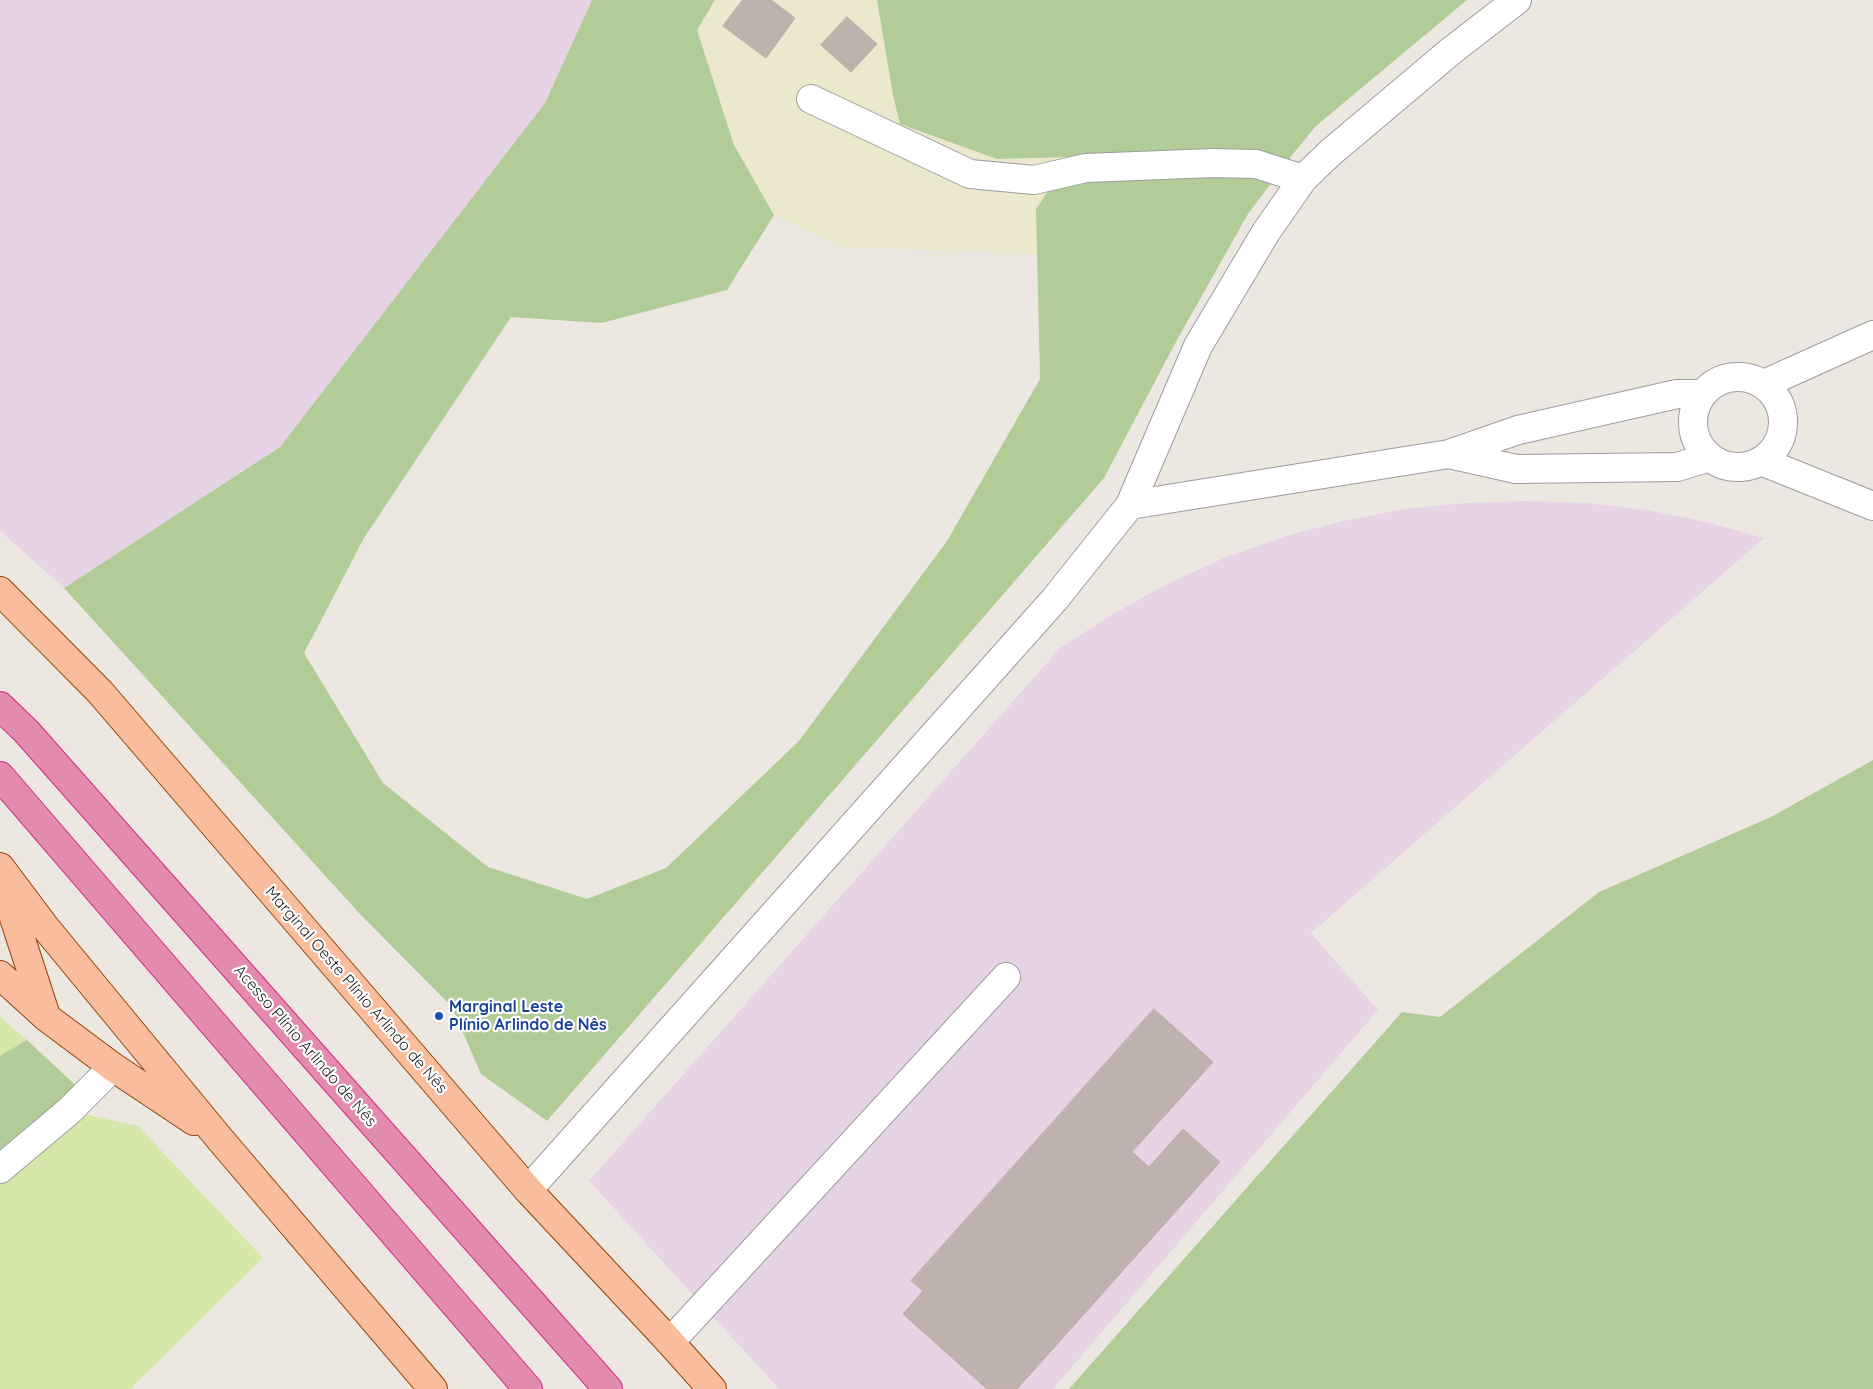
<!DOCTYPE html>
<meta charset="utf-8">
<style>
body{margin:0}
canvas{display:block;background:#ede7e2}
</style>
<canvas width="1873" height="1389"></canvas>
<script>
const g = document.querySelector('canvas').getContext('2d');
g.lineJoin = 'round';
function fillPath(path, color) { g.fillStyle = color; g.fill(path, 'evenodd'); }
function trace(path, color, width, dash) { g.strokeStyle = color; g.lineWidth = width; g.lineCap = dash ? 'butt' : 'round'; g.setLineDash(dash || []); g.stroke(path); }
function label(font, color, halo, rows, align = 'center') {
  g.font = font + ' Quicksand,sans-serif'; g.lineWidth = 4.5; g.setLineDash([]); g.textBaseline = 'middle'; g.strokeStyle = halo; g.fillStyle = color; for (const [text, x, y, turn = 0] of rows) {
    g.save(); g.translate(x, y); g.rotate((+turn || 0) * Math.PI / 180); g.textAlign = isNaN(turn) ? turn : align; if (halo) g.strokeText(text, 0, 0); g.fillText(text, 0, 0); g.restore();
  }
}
fillPath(new Path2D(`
 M0,0H592L545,103L280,447L64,588L0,531Z
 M1527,501L1587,503L1647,510L1706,522L1764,538L1311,933L1378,1010L1053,1389H779L589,1181L1060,648L1113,614L1167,584L1224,558L1283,537L1343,521L1404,509L1466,503Z`), '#e6d4e6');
fillPath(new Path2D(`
 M715,0H877L893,95L997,159L1072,157L1036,209L1037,254L841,247L774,215L734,145L697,29Z`), '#ece8cd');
fillPath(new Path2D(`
 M0,1017L27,1040L0,1056Z
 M69,1111L138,1126L263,1258L130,1389H0V1169Z`), '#d5e7a9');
fillPath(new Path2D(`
 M592,0H715L697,30L734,145L774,215L727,290L602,323L511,317L364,538L304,653L383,783L488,867L587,899L666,868L799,741L947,541L1040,379L1036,209L1071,157L997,159L900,124L893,95L877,0H1467L1316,126L1293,154L1248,214L1178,338L1104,478L547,1121L481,1074L452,1007L359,913L64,588L280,447L545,103Z
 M1873,760V1389H1069L1402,1012L1440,1017L1599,892L1771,817Z
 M27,1040L85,1094L0,1169V1056Z`), '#b2cc98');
const building = new Path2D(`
 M743,0H771L795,18L766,58L723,26Z
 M847,17L877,44L851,72L821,45Z
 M1154,1009L1213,1062L1132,1152L1149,1167L1183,1129L1220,1162L1017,1389H987L903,1314L923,1291L911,1281Z`);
fillPath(building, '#beb2af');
trace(building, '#bfaba5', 1);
const minor = new Path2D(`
 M811,99L970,174L1034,180L1086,168L1213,163L1256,164L1303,179
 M1693 422a45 45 0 1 1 90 0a45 45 0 1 1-90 0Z
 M1764,384L1873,335
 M1449,454L1516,469L1677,467L1710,457
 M1761,461L1873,506
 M1130,505L1449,454L1518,430L1677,394H1702
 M0,1169L69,1111L113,1067
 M528,1190L1055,599L1130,505L1198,346L1266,232L1303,179L1330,153L1451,51L1517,0
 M670,1342L1006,977`);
const major = new Path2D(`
 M0,591L100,692L528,1190L670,1342L712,1389
 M0,867L45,927L219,1138L433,1389
 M2,881L46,1016
 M0,975L46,1017L113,1067L194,1121`);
const highway = new Path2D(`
 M0,706L26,731L608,1389
 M0,776L528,1389`);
trace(minor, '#9d9d9d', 30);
trace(major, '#914404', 30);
trace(highway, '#d22887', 30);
trace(minor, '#fff', 28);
trace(major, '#f9bc9c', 28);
trace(highway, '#e38baf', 28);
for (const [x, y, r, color] of [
 [439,1016,5,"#1a4fb4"]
]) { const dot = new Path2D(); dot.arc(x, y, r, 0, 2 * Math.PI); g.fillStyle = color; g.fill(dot); trace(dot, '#fff', 2); }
label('16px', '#1c1c1c', '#fff', [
 ["Marginal Oeste Plínio Arlindo de Nês",356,990,49],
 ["Acesso Plínio Arlindo de Nês",305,1046,49]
]);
label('bold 16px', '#164399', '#fff', [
 ["Marginal Leste",449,1007],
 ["Plínio Arlindo de Nês",449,1025]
], 'left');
</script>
